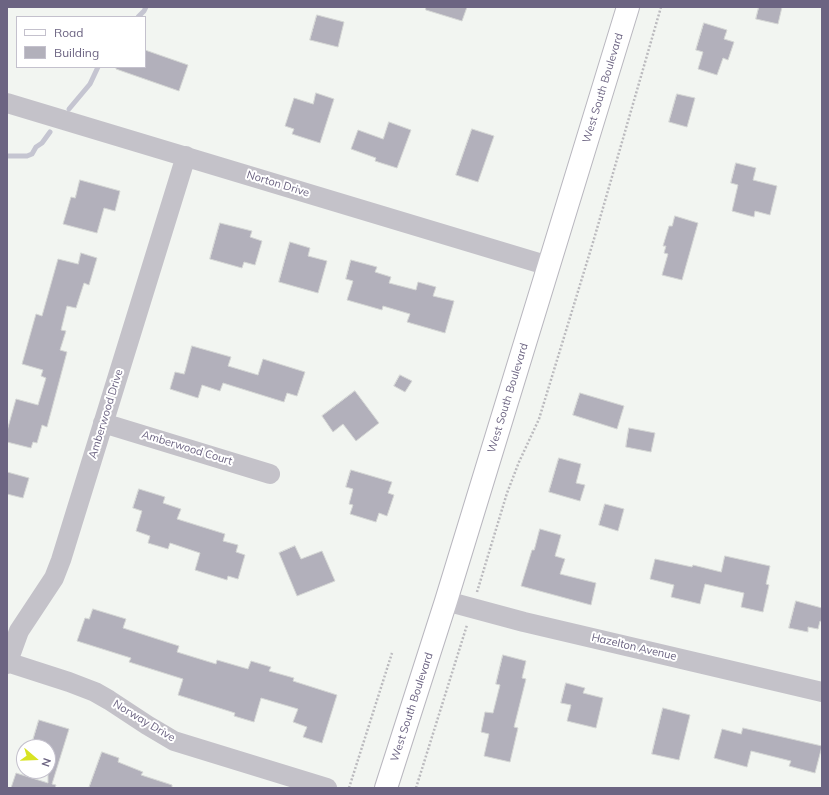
<!DOCTYPE html>
<style>
body{margin:0}
#map{position:relative;width:829px;height:795px;overflow:hidden;background:#f2f5f1;font-family:Mulish,sans-serif}
canvas{display:block}
.frame{position:absolute;inset:0;border:8px solid #6c6482;pointer-events:none}
.legend{position:absolute;left:16px;top:16px;width:130px;height:52px;box-sizing:border-box;background:#fff;border:1px solid #c4c1cd;margin:0;padding:5px 7px;list-style:none;font-size:12px;color:#6c6482}
.legend li{display:flex;align-items:center;gap:8px;height:20px}
.legend b{width:20px;border:1px solid #c4c1cd}
.north{position:absolute;left:16px;top:739px;width:40px;height:40px;box-sizing:border-box;background:#fff;border:1px solid #c4c1cd;border-radius:50%;rotate:109deg;font-size:11px;font-weight:700;line-height:16px;text-align:center;color:#6c6482}
.north::after{content:'';display:block;margin:auto;width:14px;height:18px;background:#d8e323;clip-path:polygon(50% 0,100% 100%,50% 72%,0 100%)}
</style>
<div id="map">
<canvas width="829" height="795"></canvas>
<div class="frame"></div>
<ul class="legend">
<li><b style="height:5px;background:#fff"></b>Road</li>
<li><b style="height:11px;background:#b2b0bb"></b>Building</li>
</ul>
<div class="north">N</div>
</div>
<script>
const g = document.querySelector('canvas').getContext('2d');
g.lineJoin = 'round';
function trace(path, color, width, dash) { g.strokeStyle = color; g.lineWidth = width; g.lineCap = dash ? 'butt' : 'round'; g.setLineDash(dash || []); g.stroke(path); }
function fillPath(path, color) { g.fillStyle = color; g.fill(path, 'evenodd'); }
function label(font, color, halo, rows, align = 'center') {
  g.font = font + ' Mulish,sans-serif'; g.lineWidth = 4; g.setLineDash([]); g.textBaseline = 'middle'; g.strokeStyle = halo; g.fillStyle = color; for (const [text, x, y, turn = 0] of rows) {
    g.save(); g.translate(x, y); g.rotate((+turn || 0) * Math.PI / 180); g.textAlign = isNaN(turn) ? turn : align; if (halo) g.strokeText(text, 0, 0); g.fillText(text, 0, 0); g.restore();
  }
}
trace(new Path2D(`
 M138,17L144,11L146,7
 M69,109L90,84L98,67
 M7,156H27L32,154L36,147L42,143L50,132`), '#c5c5d1', 5);
const building = new Path2D(`
 M426,7H467L462,21L426,10Z
 M759,7H782L778,24L756,19Z
 M317,15L344,22L338,47L310,40Z
 M704,23L727,30L724,39L734,42L728,60L723,58L717,75L698,69L703,52L696,50Z
 M145,50L188,65L179,91L116,69V67H145Z
 M316,93L334,99L320,143L292,134L294,129L285,126L294,98L313,104Z
 M677,94L695,98L687,127L669,122Z
 M389,122L411,130L397,168L375,161L376,158L351,149L358,130L383,139Z
 M472,129L494,136L478,182L456,175Z
 M736,163L756,168L753,180L777,186L770,215L755,211L754,217L732,211L738,185L731,183Z
 M80,180L120,191L115,211L104,208L97,233L63,224L71,197L75,198Z
 M675,216L698,223L682,280L662,275L668,254L664,253L666,246H663L669,226H672Z
 M220,223L252,231L250,237L262,241L255,265L244,262L242,268L210,259Z
 M290,242L310,248L308,256L327,261L318,293L279,282Z
 M81,253L97,258L89,285L84,283L76,308L67,306L61,330L66,331L60,350L67,352L47,427L42,425L37,443L33,442L31,448L7,442V431L16,399L38,405L46,378L41,376L43,370L22,364L36,314L42,316L58,259L78,264Z
 M351,260L377,267L375,272L391,277L389,283L416,290L418,282L436,287L433,296L454,301L445,333L407,322L410,314L383,306L382,310L347,300L353,281L346,279Z
 M192,346L231,357L228,366L258,375L263,359L305,372L297,396L287,393L284,402L223,383L220,391L202,385L198,398L170,389L175,372L184,374Z
 M400,375L412,381L405,392L394,386Z
 M355,391L379,423L356,441L343,424L333,432L322,416Z
 M580,393L624,406L617,429L573,415Z
 M629,428L655,433L651,452L626,447Z
 M559,458L581,464L576,483L585,485L580,501L549,492Z
 M351,470L392,482L388,493L394,495L387,516L379,513L376,522L350,514L353,505L349,504L353,489L346,487Z
 M7,472L29,478L23,498L7,494Z
 M139,489L165,497L163,503L181,509L177,519L225,534L223,541L238,545L236,552L245,555L238,579L228,576L227,580L195,570L200,553L170,543L168,549L148,543L150,536L136,531L142,511L133,508Z
 M605,504L624,509L618,531L599,525Z
 M540,529L561,535L555,556L565,559L560,574L596,583L591,605L521,586L532,550H534Z
 M295,546L301,559L322,551L335,581L297,596L279,553Z
 M725,556L770,566L766,584L769,585L763,612L741,607L744,593L705,584L700,604L671,597L674,585L650,579L655,559L692,567L693,565L721,572Z
 M796,601L822,608V622L820,621L818,629L808,627V632L789,628Z
 M93,609L126,619L123,628L179,646L177,652L216,664L217,660L248,669L251,661L271,667L269,671L294,678L293,681L337,695L322,743L303,737L307,727L293,722L298,709L261,698L254,722L234,716L235,713L178,695L183,679L129,662L131,658L77,641L85,618L89,619Z
 M503,655L526,661L522,678L526,679L514,727L518,728L510,762L484,756L489,734L481,732L485,712L493,713L500,685L496,684Z
 M566,683L585,688L583,693L603,698L596,728L567,721L571,705L561,703Z
 M663,708L690,715L679,760L652,754Z
 M39,720L69,729L52,784L56,785L55,788H11L16,773L48,783V747H31Z
 M743,728L822,746L815,773L789,766L791,761L751,751L747,767L714,758L722,729L741,734Z
 M102,752L119,758L118,762L143,772L141,775L172,785V788H89Z`);
fillPath(building, '#b2b0bb');
trace(building, '#d4d6d4', 1);
const secondary = new Path2D(`
 M386,788L446,601L628,7`);
trace(secondary, '#b9b7bf', 24);
trace(new Path2D(`
 M477,592L507,493L519,462L539,419L594,239L661,7
 M349,788L392,653
 M416,788L467,625`), '#bbbabe', 2.5, [2, 2]);
trace(new Path2D(`
 M7,103L549,266
 M103,423L270,474
 M446,601L524,622L822,692
 M7,662L69,682L95,692L109,700L147,725L174,741L327,788
 M7,664L19,631L54,578L61,560L186,156`), '#c4c2c9', 20);
trace(secondary, '#fff', 22);
label('11px', '#6c6482', '#fff', [
 ["West South Boulevard",603,88,-73],
 ["Norton Drive",278,184,17],
 ["West South Boulevard",508,398,-73],
 ["Amberwood Drive",106,414,-73],
 ["Amberwood Court",187,448,17],
 ["Hazelton Avenue",634,647,13],
 ["West South Boulevard",412,707,-72],
 ["Norway Drive",144,721,31]
]);
</script>
